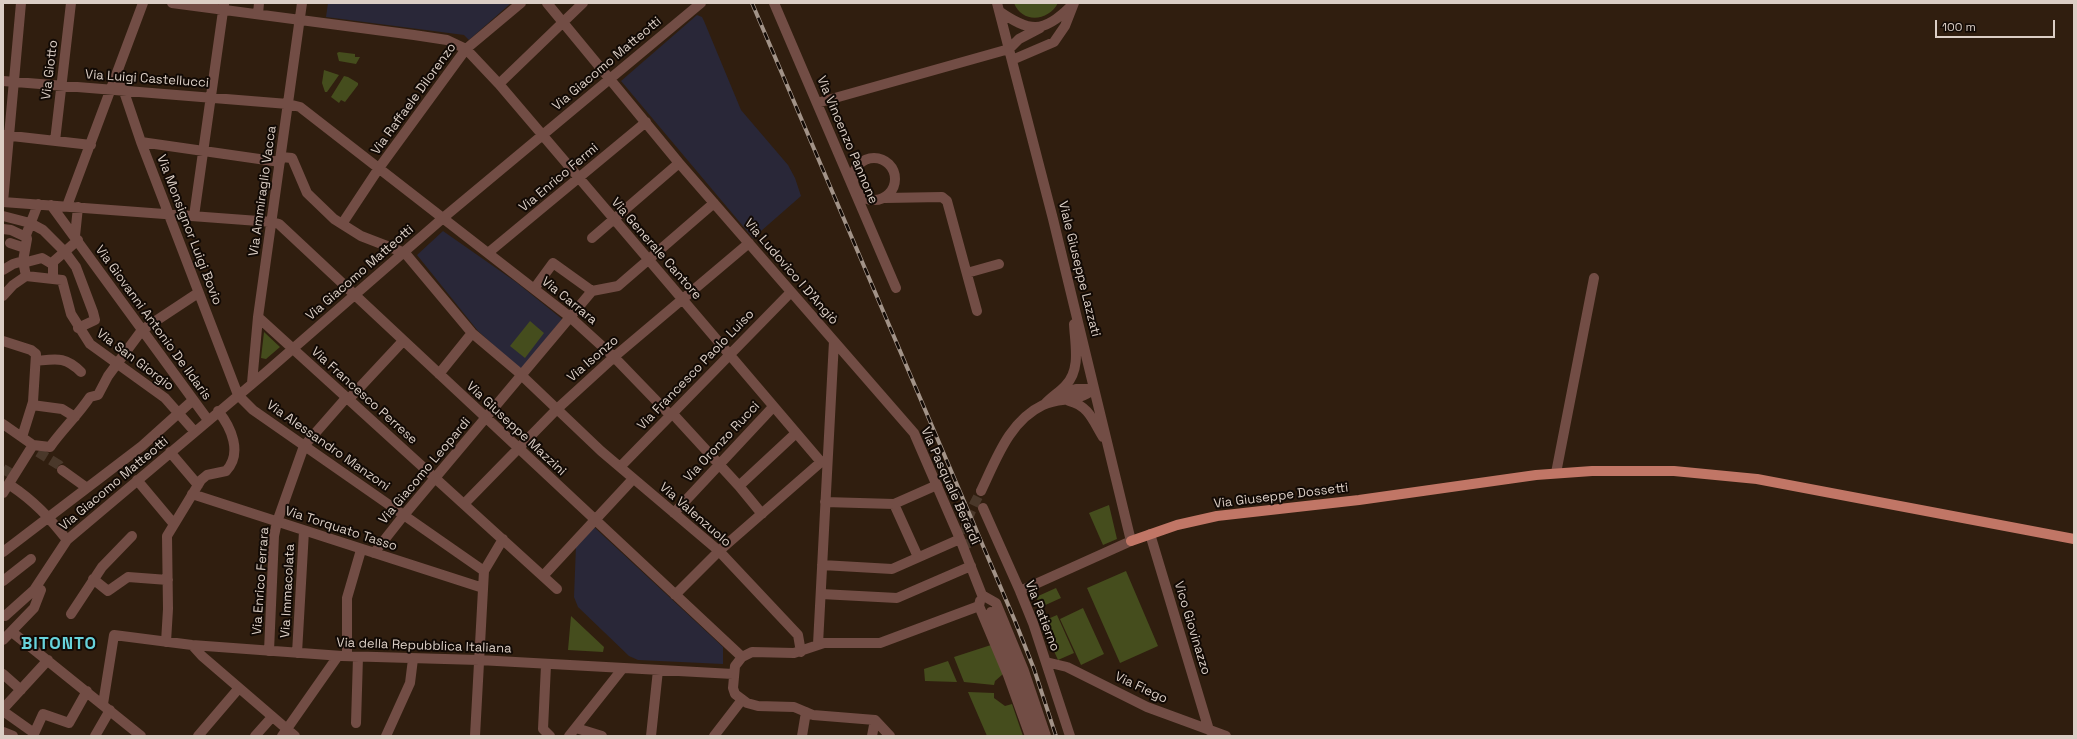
<!DOCTYPE html>
<meta charset="utf-8">
<style>
body{margin:0}
#map{position:relative;width:2077px;height:739px;overflow:hidden;background:#301e0f;font-family:"Space Grotesk",sans-serif}
canvas{display:block}
.frame{position:absolute;inset:0;border:4px solid #dbcec5;pointer-events:none}
.scale{position:absolute;left:1935px;top:20px;width:120px;height:18px;box-sizing:border-box;border:2px solid #dbcec5;border-top:0;padding-left:5px;font-size:12px;line-height:14px;white-space:nowrap;color:#dbcec5;-webkit-text-stroke:3px #120a05;paint-order:stroke}
</style>
<div id="map">
<canvas width="2077" height="739"></canvas>
<div class="frame"></div>
<div class="scale">100 m</div>
</div>
<script>
const g = document.querySelector('canvas').getContext('2d');
g.lineJoin = 'round';
function fillPath(path, color) { g.fillStyle = color; g.fill(path, 'evenodd'); }
function trace(path, color, width, dash) { g.strokeStyle = color; g.lineWidth = width; g.lineCap = dash ? 'butt' : 'round'; g.setLineDash(dash || []); g.stroke(path); }
function label(font, color, halo, rows, align = 'center') {
  g.font = font + ' "Space Grotesk",sans-serif'; g.lineWidth = 4; g.setLineDash([]); g.textBaseline = 'middle'; g.strokeStyle = halo; g.fillStyle = color; for (const [text, x, y, turn = 0] of rows) {
    g.save(); g.translate(x, y); g.rotate((+turn || 0) * Math.PI / 180); g.textAlign = isNaN(turn) ? turn : align; if (halo) g.strokeText(text, 0, 0); g.fillText(text, 0, 0); g.restore();
  }
}
fillPath(new Path2D(`
 M328,3H511L469,40L464,35L326,17Z
 M697,15L702,17L704,21L741,110L788,165L795,178L801,196L753,238L621,81Z
 M443,231L516,282L562,319L521,370L478,331L417,255Z
 M594,527L723,647V664L638,660L629,656L578,607L574,597L576,545Z`), '#292738');
fillPath(new Path2D(`
 M1014,3H1058C1049,21 1022,24 1014,3Z
 M339,52L355,54V57H360L356,64L339,61L337,53Z
 M324,70L339,75L327,92H325L322,83Z
 M344,76L348,77L358,83V85L345,102L341,100L339,103L331,97Z
 M530,321L544,333L525,358L510,346Z
 M264,332L280,347L266,359L261,358Z
 M1109,505L1117,539L1103,545L1089,513Z
 M1126,571L1158,646L1120,663L1087,588Z
 M1056,588L1061,598L1041,607L1036,597Z
 M1083,608L1104,654L1081,665L1060,619Z
 M1057,615L1074,653L1058,660L1041,622Z
 M571,616L604,647L603,652L568,650Z
 M991,645L1003,674L995,681L994,685L964,682L954,657Z
 M948,661L957,682L925,681L924,669Z
 M968,692L994,693V698L1005,706L1012,704L1023,736H987Z`), '#454d1d');
trace(new Path2D(`
 M38,452L59,465L62,470
 M3,469L14,475
 M966,549C961,527 971,510 981,491`), '#4a382a', 10, [10, 5]);
trace(new Path2D(`
 M172,3L414,35L447,40L466,49L499,84L821,462L827,463
 M547,3L679,163L914,433L960,539L982,595
 M774,3L896,288
 M997,3L1053,219L1131,541L1020,591
 M999,11C1029,32 1043,34 1070,7
 M258,14L259,3
 M1012,60L1054,42L1065,26L1074,3
 M118,74L141,142L238,395L253,410L484,571
 M3,81L288,104L300,107L570,317L614,357L670,415
 M499,84L583,3
 M817,103L1009,49L1019,39L1040,28
 M3,135L91,145
 M55,141L71,3
 M141,142L280,162
 M281,157L292,158L307,193L334,219L361,236L405,253L472,333L517,371L601,451L719,551L798,635L801,652
 M853 179a21 21 0 1 1 42 0a21 21 0 1 1-42 0Z
 M885,198L942,197L947,201L977,311
 M3,202L272,222L279,224L742,657
 M3,202L21,3
 M51,205L208,420
 M67,206L143,3
 M3,216L30,223L43,230L65,252L76,267L93,312L95,320L78,328
 M194,216L224,4
 M342,224L379,168L466,49L521,3
 M3,229L11,230L26,237
 M75,236L78,207
 M592,238L679,163
 M10,243L25,248
 M488,253L646,122
 M23,263L42,258L52,264
 M3,270L13,264L23,261
 M967,273L999,264
 M26,276L62,280L71,314L90,344L165,398L195,432
 M26,276L23,261L27,239L26,235L38,204
 M53,279V262L78,240
 M534,289L553,263L592,291
 M3,296L13,285L26,276
 M258,317L557,589
 M3,341L31,350L36,354L33,402L22,437
 M36,361C56,359 65,356 81,372
 M439,374L472,333
 M252,383L258,317L302,3
 M1060,394L1076,389H1094
 M348,400L403,341
 M1069,401C1089,406 1093,421 1103,437
 M1045,404C1051,397 1060,392 1066,385C1081,369 1075,345 1074,324
 M32,405L62,409L75,417
 M672,413L739,486L762,514
 M3,424L33,445L50,447C62,430 78,415 90,397L98,395L108,376L142,330L198,293
 M170,452L198,485
 M620,467L791,292
 M62,470L87,488
 M1556,473L1594,278
 M137,480L173,523
 M10,485C34,501 49,517 67,540
 M739,486L796,433
 M981,491C996,460 1009,421 1043,405C1061,396 1075,404 1094,389
 M3,493L33,445
 M192,494L483,588
 M825,502L894,504L937,485
 M464,504L557,409L614,357L749,243
 M894,504L918,557
 M983,508L1020,591L1033,623L1070,736
 M674,513L773,407
 M1150,534L1209,730
 M3,552L142,446L192,401
 M374,553L404,515L592,291L618,286L714,203
 M822,565L892,569L960,539
 M543,576L633,479
 M93,579L108,591L128,577L168,580
 M3,581L31,559
 M821,594L897,598L971,566
 M675,595L719,551L821,462
 M982,595L996,603L1024,671L1046,736
 M980,601L979,606L1008,675L1030,736
 M991,612L1039,736
 M71,614L102,567L132,536
 M5,616L34,590L67,540L265,373L443,218L701,3
 M12,632L141,736
 M3,640L34,608L41,590
 M166,642L168,609L167,536L201,480L207,475L226,471C243,453 231,427 218,411
 M818,644L834,341
 M192,645L202,656L295,736
 M269,651L274,536L277,522L304,446L346,398
 M297,653L304,531
 M347,656V598L361,550
 M1046,662L1067,667L1147,707L1226,736
 M546,665L543,729L550,736
 M3,674L21,690
 M103,704L114,635L192,645L342,656L479,660L733,674
 M3,709L48,660
 M3,711L34,733
 M356,723L358,657
 M576,728L602,736
 M3,732L13,736
 M33,736L43,714L69,723L87,691
 M95,736L110,710
 M198,736L239,688
 M255,736L272,717
 M282,736L338,656
 M386,736L410,683L413,659
 M475,736L484,571L503,539
 M569,736L623,668
 M651,736L658,670
 M714,736L741,701
 M802,736L806,712
 M872,736L875,720
 M890,736L875,720L813,715L794,707L758,706L747,703L735,694L733,688L735,666L742,657L752,652L794,653L824,643H880L979,606`), '#724d45', 10);
trace(new Path2D(`
 M1131,541L1177,525L1217,516L1359,500L1536,475L1592,471H1674L1757,479L2074,539`), '#c17666', 10);
const rail = new Path2D(`
 M752,3L1015,621L1034,669L1056,736`);
trace(rail, '#a29388', 4);
trace(rail, '#120a05', 2.5, [8]);
label('13px', '#dbcec5', '#120a05', [
 ["Via Giacomo Matteotti",607,64,-40],
 ["Via Giotto",50,70,-83],
 ["Via Luigi Castellucci",147,79,4],
 ["Via Raffaele Dilorenzo",414,99,-54],
 ["Via Vincenzo Pannone",847,140,67],
 ["Via Enrico Fermi",559,178,-40],
 ["Via Ammiraglio Vacca",263,191,-82],
 ["Via Monsignor Luigi Bovio",189,230,69],
 ["Via Generale Cantore",656,249,49],
 ["Viale Giuseppe Lazzati",1079,269,76],
 ["Via Ludovico I D'Angiò",791,272,49],
 ["Via Giacomo Matteotti",360,273,-41],
 ["Via Carrara",569,301,39],
 ["Via Giovanni Antonio De Ildaris",153,323,54],
 ["Via Isonzo",593,359,-41],
 ["Via San Giorgio",135,360,37],
 ["Via Francesco Paolo Luiso",696,370,-46],
 ["Via Francesco Perrese",364,396,42],
 ["Via Giuseppe Mazzini",516,429,43],
 ["Via Oronzo Rucci",722,442,-47],
 ["Via Alessandro Manzoni",328,446,35],
 ["Via Giacomo Leopardi",425,471,-50],
 ["Via Giacomo Matteotti",114,484,-40],
 ["Via Pasquale Berardi",950,486,66],
 ["Via Giuseppe Dossetti",1281,496,-7],
 ["Via Valenzuolo",695,515,41],
 ["Via Torquato Tasso",341,529,18],
 ["Via Enrico Ferrara",261,581,-86],
 ["Via Immacolata",288,591,-87],
 ["Via Patierno",1042,616,69],
 ["Vico Giovinazzo",1192,628,73],
 ["Via della Repubblica Italiana",424,646,2],
 ["Via Fiego",1141,688,25]
]);
g.letterSpacing = '1px';
label('bold 17px', '#67d3dc', '#120a05', [
 ["BITONTO",59,644]
]);
g.letterSpacing = '0px';
</script>
